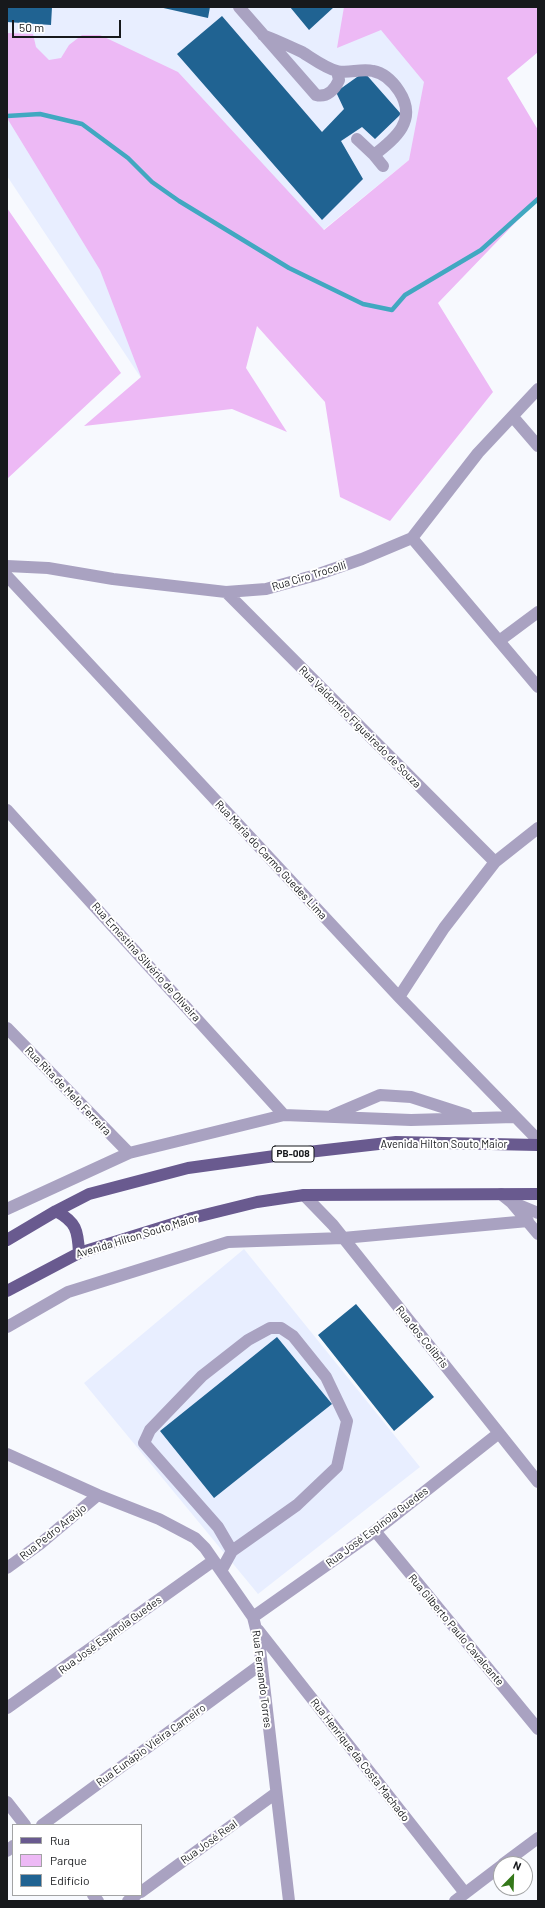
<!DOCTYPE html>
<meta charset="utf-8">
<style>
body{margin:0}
#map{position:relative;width:545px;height:1908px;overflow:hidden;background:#f7f9fe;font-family:Barlow,sans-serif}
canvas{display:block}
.frame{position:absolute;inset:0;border:8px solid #17191c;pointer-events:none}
.legend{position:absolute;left:12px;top:1824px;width:130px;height:72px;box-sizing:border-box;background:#fff;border:1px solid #a2a3a4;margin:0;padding:5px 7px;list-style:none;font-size:12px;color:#17191c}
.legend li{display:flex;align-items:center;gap:8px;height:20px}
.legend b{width:20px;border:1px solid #a2a3a4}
.north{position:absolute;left:493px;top:1856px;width:40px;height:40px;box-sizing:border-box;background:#fff;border:1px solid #a2a3a4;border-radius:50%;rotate:23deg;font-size:11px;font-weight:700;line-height:16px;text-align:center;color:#17191c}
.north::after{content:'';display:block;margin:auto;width:14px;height:18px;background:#347819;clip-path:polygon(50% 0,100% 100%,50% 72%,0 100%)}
.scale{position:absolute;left:12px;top:20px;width:109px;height:18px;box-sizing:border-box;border:2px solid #17191c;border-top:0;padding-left:5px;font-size:12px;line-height:14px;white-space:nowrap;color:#17191c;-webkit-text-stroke:3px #fff;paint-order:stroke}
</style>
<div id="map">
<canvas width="545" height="1908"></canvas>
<div class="frame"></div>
<ul class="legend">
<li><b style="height:5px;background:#695a8f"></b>Rua</li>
<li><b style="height:11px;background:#edb9f5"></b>Parque</li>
<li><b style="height:11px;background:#206392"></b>Edifício</li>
</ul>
<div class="north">N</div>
<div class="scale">50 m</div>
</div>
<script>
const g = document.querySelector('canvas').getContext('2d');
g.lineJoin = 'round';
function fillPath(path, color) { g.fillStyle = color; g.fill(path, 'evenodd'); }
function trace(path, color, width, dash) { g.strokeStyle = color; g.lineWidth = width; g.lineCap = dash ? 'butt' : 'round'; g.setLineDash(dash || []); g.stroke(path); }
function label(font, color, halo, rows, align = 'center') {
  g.font = font + ' Barlow,sans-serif'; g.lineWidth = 4; g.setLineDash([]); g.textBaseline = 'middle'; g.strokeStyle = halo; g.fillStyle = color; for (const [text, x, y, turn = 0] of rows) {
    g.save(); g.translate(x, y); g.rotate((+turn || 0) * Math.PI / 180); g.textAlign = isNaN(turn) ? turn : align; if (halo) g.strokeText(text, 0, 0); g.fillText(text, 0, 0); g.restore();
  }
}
fillPath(new Path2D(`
 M7,7H538V52L409,160L141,378L7,176Z
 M244,1249L420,1467L258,1594L84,1383Z`), '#e8eeff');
fillPath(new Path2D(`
 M344,7H538V52L507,78L538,130V199L438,303L493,392L390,521L340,497L325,402L257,326L246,368L287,432L232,409L84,426L141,377L100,270L7,118V33L33,34L36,47L49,60L61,58L69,45L82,35H100L178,72L324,230L409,160L424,82L381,30L337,48Z
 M7,208L121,373L7,479Z`), '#edb9f5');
trace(new Path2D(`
 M7,116L40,114L82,124L128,158L152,182L179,201L289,268L363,304L392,310L405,295L481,250L538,199`), '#41a8c1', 4.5);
fillPath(new Path2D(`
 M7,7H52L51,25L7,22Z
 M159,7H210L208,18Z
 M290,7H334L309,30Z
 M222,16L322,132L344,109L336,92L364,72L401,114L375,139L362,127L341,141L363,179L322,220L177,54Z
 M356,1304L434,1397L394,1431L318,1335Z
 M277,1337L332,1404L214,1498L160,1431Z`), '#206392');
trace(new Path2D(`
 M239,7L316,95C327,98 335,89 339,80L337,71
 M263,35C276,40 289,46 302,52C312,58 325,68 337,71C348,74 361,68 373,71C384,73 393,82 399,91C418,120 396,138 374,155L357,139
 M374,155L383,166
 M513,417L538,446
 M412,538L538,687
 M7,566L48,568L113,579L226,592L266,589L316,575L362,559L412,538L478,453L538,389
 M7,576L399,997L538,1140
 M226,592L495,862
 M499,641L538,612
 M7,810L284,1115
 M399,997L444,928L495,862L538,828
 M7,1028L129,1153
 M333,1115L380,1095L411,1097L467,1115
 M501,1194L511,1202L538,1234
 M304,1195L333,1225L538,1482
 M514,1203L538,1213
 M7,1209L129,1153L284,1115L411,1120L514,1117
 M7,1327L68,1292L228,1242L343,1238L528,1221
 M7,1454L98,1495L159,1519L195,1538L205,1548L253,1617L259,1641L289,1901
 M375,1531L538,1729
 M7,1568L40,1544L98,1495
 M221,1571L232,1551L297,1505L337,1467L347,1421L326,1377L293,1336L281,1328H270L248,1340L202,1376L150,1430L144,1443L218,1527L232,1551
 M253,1617L375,1531L499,1433
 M258,1630L465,1893
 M7,1708L213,1561
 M7,1802L25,1825
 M42,1825L260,1665
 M7,1851L13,1846
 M503,1864L538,1838
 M141,1892L276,1793
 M93,1895L98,1901
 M128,1901L136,1895
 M455,1901L501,1866`), '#a9a2c1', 12);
trace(new Path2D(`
 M56,1211C76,1222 78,1230 79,1253
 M7,1240L56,1211L89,1194L188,1168L282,1155L396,1142L538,1145
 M7,1291L79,1253L192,1218L257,1202L304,1195L538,1194`), '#695a8f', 12);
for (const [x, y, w] of [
 [293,1154,42]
]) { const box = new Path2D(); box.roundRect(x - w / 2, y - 8, w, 16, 3); g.fillStyle = '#fff'; g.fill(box); trace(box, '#17191c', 1); }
label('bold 10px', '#17191c', null, [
 ["PB-008",293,1154]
]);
label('11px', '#17191c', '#fff', [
 ["Rua Ciro Trocolli",309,576,-17],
 ["Rua Valdomiro Figueiredo de Souza",360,727,45],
 ["Rua Maria do Carmo Guedes Lima",271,860,47],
 ["Rua Ernestina Silvério de Oliveira",146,962,48],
 ["Rua Rita de Melo Ferreira",68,1091,46],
 ["Avenida Hilton Souto Maior",444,1144],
 ["Avenida Hilton Souto Maior",137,1236,-17],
 ["Rua dos Colibris",422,1337,51],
 ["Rua José Espinola Guedes",377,1527,-37],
 ["Rua Pedro Araújo",53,1532,-39],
 ["Rua Gilberto Paulo Cavalcante",456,1630,50],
 ["Rua José Espínola Guedes",110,1635,-36],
 ["Rua Fernando Torres",262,1679,83],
 ["Rua Eunápio Vieira Carneiro",151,1745,-36],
 ["Rua Henrique da Costa Machado",360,1760,52],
 ["Rua José Real",209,1842,-36]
]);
</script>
